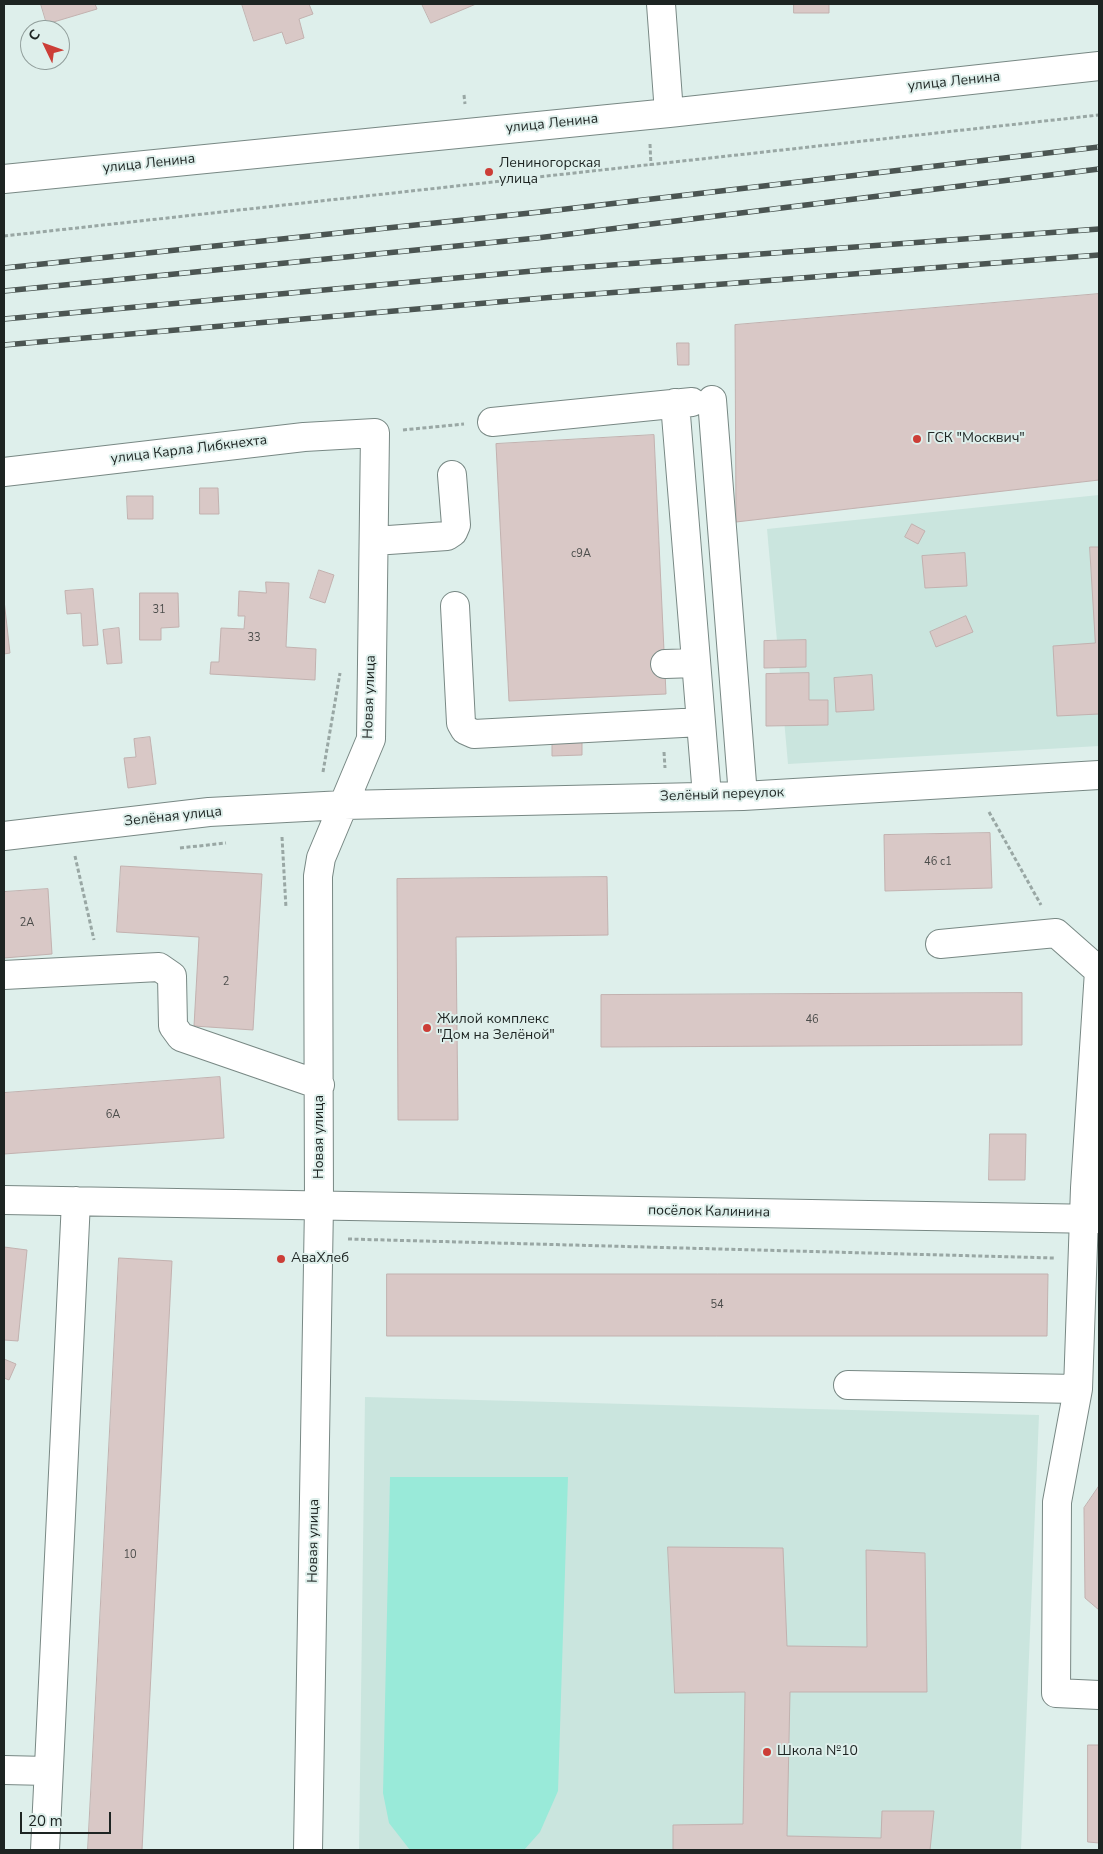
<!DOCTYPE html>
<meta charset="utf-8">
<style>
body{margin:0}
#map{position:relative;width:1103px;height:1854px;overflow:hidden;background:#deefeb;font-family:"Nunito Sans",sans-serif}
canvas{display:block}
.frame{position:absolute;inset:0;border:5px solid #1d2422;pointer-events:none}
.north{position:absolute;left:20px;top:20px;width:50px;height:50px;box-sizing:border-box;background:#deefeb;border:1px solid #919e9b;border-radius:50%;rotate:312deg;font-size:14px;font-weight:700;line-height:20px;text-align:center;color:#1d2422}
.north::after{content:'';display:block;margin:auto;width:18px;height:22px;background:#cc3e37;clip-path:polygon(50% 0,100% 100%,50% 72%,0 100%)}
.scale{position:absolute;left:20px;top:1812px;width:91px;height:22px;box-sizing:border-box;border:2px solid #1d2422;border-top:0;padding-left:6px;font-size:15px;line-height:18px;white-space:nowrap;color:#1d2422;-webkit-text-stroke:4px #deefeb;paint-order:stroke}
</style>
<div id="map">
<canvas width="1103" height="1854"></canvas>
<div class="frame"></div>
<div class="north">С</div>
<div class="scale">20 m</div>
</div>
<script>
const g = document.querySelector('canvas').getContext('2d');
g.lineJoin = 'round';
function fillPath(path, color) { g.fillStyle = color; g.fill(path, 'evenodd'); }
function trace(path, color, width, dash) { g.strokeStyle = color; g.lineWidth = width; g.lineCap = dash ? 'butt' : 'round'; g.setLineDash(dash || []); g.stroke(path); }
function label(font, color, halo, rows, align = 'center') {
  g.font = font + ' "Nunito Sans",sans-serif'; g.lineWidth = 4; g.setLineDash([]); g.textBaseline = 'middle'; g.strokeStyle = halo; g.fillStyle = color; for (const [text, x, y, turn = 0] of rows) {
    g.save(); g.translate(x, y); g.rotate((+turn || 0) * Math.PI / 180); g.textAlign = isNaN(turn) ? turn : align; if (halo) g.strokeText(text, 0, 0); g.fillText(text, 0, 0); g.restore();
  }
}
fillPath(new Path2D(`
 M1099,495V746L788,764L767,529Z
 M365,1397L1039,1415L1021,1850H359Z`), '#cae5de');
fillPath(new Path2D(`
 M390,1477H568L558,1791L540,1832L524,1850H410L389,1823L383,1793Z`), '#99ead9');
const building = new Path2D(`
 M41,4H95L97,9L47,24Z
 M242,4H309L313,14L299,19L304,38L286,44L282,32L254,41Z
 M422,4H476L431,23Z
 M794,4H829V13H794Z
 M1099,294V480L736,522L735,325Z
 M677,343H689V365H678Z
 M654,435L666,694L509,701L496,444Z
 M200,488H218L219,514H200Z
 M127,496H153V519H128Z
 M912,524L925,531L918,544L905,537Z
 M1090,547H1099V714L1057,716L1053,646L1095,643Z
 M965,553L967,586L925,588L922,556Z
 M319,570L334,575L325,603L310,598Z
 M266,582L289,583L286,647L316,649L315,680L210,674L211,662H219L221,628L244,629L245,616H238L239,591L266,593Z
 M93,589L98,645L83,646L81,613L67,614L65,591Z
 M140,593H178L179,627L161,628V640H140Z
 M4,600L10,653L4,654Z
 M966,616L973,632L936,647L930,632Z
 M119,628L122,663L107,664L103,630Z
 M806,640V667L764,668V641Z
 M809,673V700H828V725L766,726V674Z
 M872,675L874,710L836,712L834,678Z
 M150,737L156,784L128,788L124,758L136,757L134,739Z
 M582,742V755L552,756V744Z
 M990,833L992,888L885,891L884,835Z
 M121,866L262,874L253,1030L194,1026L199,937L117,932Z
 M607,877L608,935L456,937L458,1120H398L397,879Z
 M48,889L52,954L4,958V892Z
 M1022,993V1045L601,1047V995Z
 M220,1077L224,1138L4,1154V1093Z
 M990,1134H1026L1025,1180H989Z
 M4,1247L27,1250L18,1341L4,1340Z
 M119,1258L172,1261L142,1850H88Z
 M387,1274H1048L1047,1336H387Z
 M4,1359L16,1364L9,1380L4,1378Z
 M1099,1486V1610L1085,1598L1084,1508Z
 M668,1547L783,1548L787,1646L867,1647L866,1550L925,1553L927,1692H790L787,1836L881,1838L882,1811H934L930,1850H673V1825L743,1824L745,1692L675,1693Z
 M1088,1745H1099V1843L1088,1842Z`);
fillPath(building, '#d9c8c6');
trace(building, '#c2b1af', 1);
const minor = new Path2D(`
 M661,4L669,113
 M4,179L669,113L1099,66
 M712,400L743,796
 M675,403L707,796
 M492,422L692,402
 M4,472L304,437L375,433L371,739L321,858L318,876L319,1205L308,1850
 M374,541L447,536L453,532L456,525L452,475
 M455,606L461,723L465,730L474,734L701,722
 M665,664L696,663
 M4,836L209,812L344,805L743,796L1099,775
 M4,975L159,967L172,976L173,1026L181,1037L320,1085
 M4,1200L1099,1219
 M848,1385L1078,1389L1085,1188L1099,971L1056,933L940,944
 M1078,1389L1057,1502L1056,1693L1099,1695
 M4,1770L48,1771
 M45,1850L76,1201`);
trace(minor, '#788884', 30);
trace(new Path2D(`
 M464,95L465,104
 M650,144L651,166
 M4,236L1099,115
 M403,430L464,424
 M664,752L665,768
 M323,772L340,673
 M989,812L1041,905
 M282,837L286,908
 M180,848L226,843
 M75,856L94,940
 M348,1239L1054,1258`), '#99a7a4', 3, [4, 2.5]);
trace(minor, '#fff', 28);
const rail = new Path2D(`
 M4,268L540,212L1099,147
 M4,291L537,238L1099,169
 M4,319L544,270L1099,229
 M4,345L555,297L1099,255`);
trace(rail, '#4b5552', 5.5);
trace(rail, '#deefeb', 4, [11]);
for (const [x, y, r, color] of [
 [489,172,5,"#cc3e37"],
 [917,439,5,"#cc3e37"],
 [427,1028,5,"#cc3e37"],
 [281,1259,5,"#cc3e37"],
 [767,1752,5,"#cc3e37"]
]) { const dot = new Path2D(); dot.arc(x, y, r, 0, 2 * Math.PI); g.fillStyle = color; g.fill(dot); trace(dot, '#deefeb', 2); }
label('11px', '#4c4d4b', null, [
 ["с9А",581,554],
 ["31",159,610],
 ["33",254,638],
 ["46 с1",938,862],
 ["2А",27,923],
 ["2",226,982],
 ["46",812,1020],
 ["6А",113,1115],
 ["54",717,1305],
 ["10",130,1555]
]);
label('14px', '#1d2422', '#deefeb', [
 ["улица Ленина",954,82,-6],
 ["улица Ленина",552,124,-6],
 ["улица Ленина",149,164,-6],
 ["улица Карла Либкнехта",189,450,-7],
 ["Новая улица",370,697,-88],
 ["Зелёный переулок",722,795,-2],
 ["Зелёная улица",173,817,-6],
 ["Новая улица",320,1137,-90],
 ["посёлок Калинина",709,1212,1],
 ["Новая улица",314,1541,-89]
]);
label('14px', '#1d2422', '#deefeb', [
 ["Лениногорская",499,164],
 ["улица",499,180],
 ["ГСК \"Москвич\"",927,439],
 ["Жилой комплекс",437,1020],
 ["\"Дом на Зелёной\"",437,1036],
 ["АваХлеб",291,1259],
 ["Школа №10",777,1752]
], 'left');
</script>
